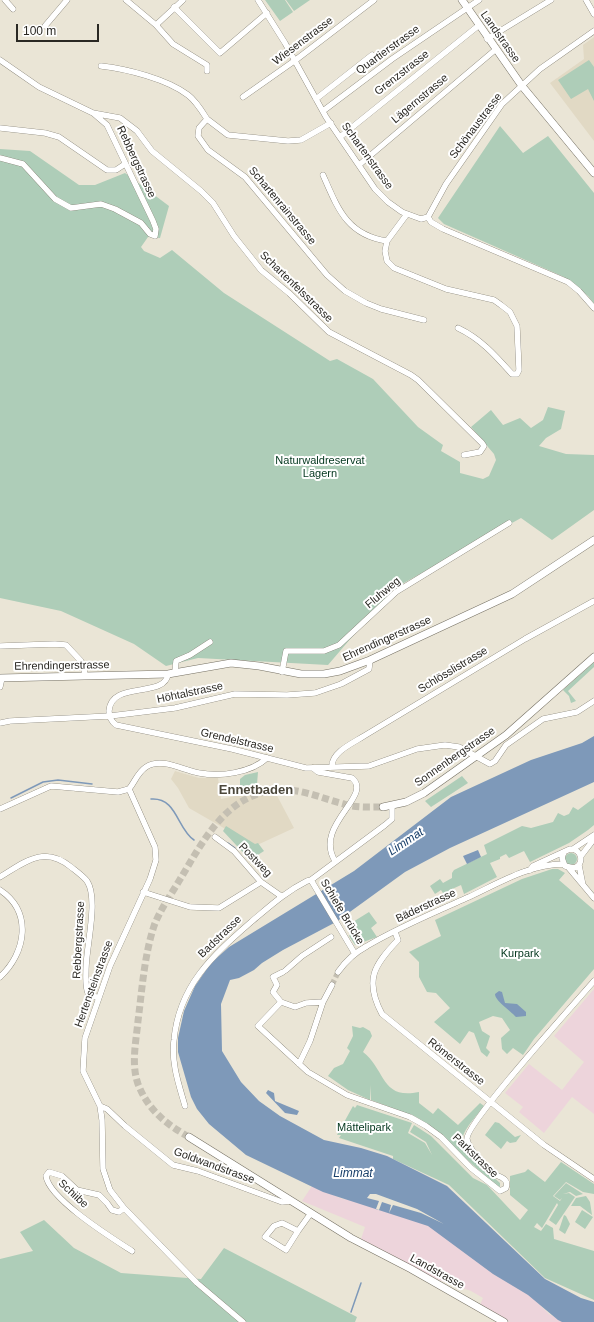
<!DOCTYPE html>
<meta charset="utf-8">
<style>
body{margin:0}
#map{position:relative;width:594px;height:1322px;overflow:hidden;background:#eae5d6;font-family:Arial,sans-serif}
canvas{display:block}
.scale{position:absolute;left:16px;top:24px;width:83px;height:18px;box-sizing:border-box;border:2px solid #2a2823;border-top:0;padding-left:5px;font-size:12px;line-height:14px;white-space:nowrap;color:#2a2823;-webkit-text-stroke:3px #fff;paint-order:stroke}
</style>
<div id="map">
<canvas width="594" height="1322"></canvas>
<div class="scale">100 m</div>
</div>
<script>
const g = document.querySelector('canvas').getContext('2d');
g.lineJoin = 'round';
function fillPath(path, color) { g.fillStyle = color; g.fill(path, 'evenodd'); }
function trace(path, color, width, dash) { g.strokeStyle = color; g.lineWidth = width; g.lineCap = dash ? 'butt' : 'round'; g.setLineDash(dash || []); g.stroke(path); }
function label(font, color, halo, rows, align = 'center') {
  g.font = font + ' Arial,sans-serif'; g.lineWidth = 4; g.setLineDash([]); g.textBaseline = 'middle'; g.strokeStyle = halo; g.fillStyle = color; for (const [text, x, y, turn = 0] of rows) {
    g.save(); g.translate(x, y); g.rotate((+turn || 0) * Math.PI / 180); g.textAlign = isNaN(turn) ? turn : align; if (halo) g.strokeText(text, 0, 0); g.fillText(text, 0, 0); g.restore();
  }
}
fillPath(new Path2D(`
 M594,989V1114L572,1097L544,1133L519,1112L523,1107L505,1093L529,1064L562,1090L584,1062L554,1036Z
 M312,1186L343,1199L422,1207L529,1294L549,1314L564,1322H510L479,1307L483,1298L471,1291L436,1279L361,1239L365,1227L302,1201Z`), '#edd4db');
fillPath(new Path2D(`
 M594,37V141L550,83L584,59L583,45Z
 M175,771L199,778H218L221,799L273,788L294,828L255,846L189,808L178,788L171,779Z`), '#e1d9c4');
fillPath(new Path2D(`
 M265,0H285L293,12L280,21Z
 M286,0H310L294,11Z
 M589,60L594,67V101L588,89L571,99L558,80Z
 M500,126L523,153L548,136L594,193V304L588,296L564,277L444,224L438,218Z
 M0,149L30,151L79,185H95L125,173L169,206L160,238L148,237L141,247L144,251L160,258L172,250L224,293L330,361L337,359L373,379L418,427L443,445L441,451L460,462V473L483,479L489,476L496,460L494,454L471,427L491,410L503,425L520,418L531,428L543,420L548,407L565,411L561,429L546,438L539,446L566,454L594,455V510L552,540L521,518L393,589L328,665L198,658L166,666L134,644L61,611L0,598Z
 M594,662V667L568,691L576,701L571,703L569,696L563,690Z
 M258,772L257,784L250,785L243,789L240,788V779L245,775Z
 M462,776L468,783L431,807L425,801Z
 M594,798V825L588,830L578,810Z
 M573,807L578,810L588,830L569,843L530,862L524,851L509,858L506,854L500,857V859L490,863L497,877L464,894L461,885L450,890L451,892L445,896L441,890L435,894L430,886L440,879L443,883L452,878V873L454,870L487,854L484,845L522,826L531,828L553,822L558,813L564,816L569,814Z
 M226,826L255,844L258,843L264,851L250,860L223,831Z
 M565 859a6 6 0 1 1 12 0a6 6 0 1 1-12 0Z
 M552,869H558L565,873L559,880L594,910V969L534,1039L523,1055L513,1048L507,1054L502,1049L501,1038L510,1030L502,1018L493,1016L479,1022L482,1031L490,1036L486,1048L490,1052L487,1057L481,1052L474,1033L469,1031L460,1044L434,1022L450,1008L436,993L427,992L419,977V962L409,952L441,936L435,920L522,879Z
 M369,912L377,923L371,928L377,937L355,945L349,936L353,931L348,925Z
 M352,1026L360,1028L363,1027L370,1031L372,1036L363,1052C386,1070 381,1100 419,1092V1103L433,1114L438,1108L458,1125L480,1103L484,1106C479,1113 464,1129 463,1137C459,1153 490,1173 500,1183V1187L496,1186L431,1127L416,1117L371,1100L370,1085V1100L348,1090L328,1076L334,1068L343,1064L350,1051L347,1048L353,1036Z
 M357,1105L412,1123L408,1133L425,1143L432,1155L426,1142L410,1132L414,1125L431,1136L473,1178L487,1185L520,1220L528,1210L510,1195V1176L525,1172L528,1169L545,1182L561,1162L594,1184V1194L583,1192L566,1182L553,1196L560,1201L562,1198L560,1200L554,1196L566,1183L583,1194L576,1196L570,1192L563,1194L569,1193L575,1197L556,1225L549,1220L558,1205L557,1203L542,1228L537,1223L534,1227L541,1231L546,1224L553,1228L554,1239L594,1251V1300L545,1278L449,1185L393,1159V1156L339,1138L341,1135H337L353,1106L355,1108Z
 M495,1122L499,1123L515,1137L521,1135L516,1142L510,1143L507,1141L501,1149L485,1135Z
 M586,1196L590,1202L592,1215L580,1206H571L576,1198Z
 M582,1210L593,1217L585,1229L575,1222Z
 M564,1215L566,1216L570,1224L565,1234L559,1230Z
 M44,1220L74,1248L121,1273L201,1279L224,1248L357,1317L355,1322H0V1259L33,1251L20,1232Z`), '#aecdb8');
fillPath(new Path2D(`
 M594,736V782L450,848L405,872L336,922L283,950L262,963L254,970L239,978L230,980L221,1004L222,1051L241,1082L259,1101L280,1116L324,1140L361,1148L387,1156L447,1186L545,1279L581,1298L594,1302V1322H562L558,1320L528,1295L493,1274L428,1226L323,1192L246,1155L209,1124L197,1109L191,1097L178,1052V1038L184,1011L195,986L211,963L229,947L354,871L451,797L531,760L582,743Z
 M478,850L481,857L467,864L463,856Z
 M499,991L502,992L505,1003L517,1004L526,1012V1016L516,1017C510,1010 495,1001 495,994Z
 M268,1090L274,1093L275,1101L299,1111L297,1115L285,1113L266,1093Z`), '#7e99b9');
fillPath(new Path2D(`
 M370,1194H376L417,1209L444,1224L421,1213L393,1205L389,1213L391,1205L382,1202L379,1210L376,1209L379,1201L367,1198Z`), '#eae5d6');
trace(new Path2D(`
 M11,798L43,782L58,780L92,784
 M151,799C177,797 177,829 194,840
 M228,843L235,848
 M351,1312L361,1283`), '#7e99b9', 1.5);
trace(new Path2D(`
 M332,985L338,972`), '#c4bfb2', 5.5, [5.5, 3]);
trace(new Path2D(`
 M189,1137C166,1124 148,1110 138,1084C131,1064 136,1042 138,1021C142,990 144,957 154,926C160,910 170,896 179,881C198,850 216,813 250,797C286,781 310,795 344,804C356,808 370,807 383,807`), '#c4bfb2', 7, [7, 3.5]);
const minor = new Path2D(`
 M5,0L13,9
 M126,0L156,25L173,44L207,65V71
 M258,0L285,43L326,117L375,189L388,202L402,212L421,219L428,217
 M586,0L594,14
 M174,7L220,53L267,13
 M156,25L183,0
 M45,26L67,0
 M487,39L551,0
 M0,60L39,87L93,113L107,125L153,221L156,229L155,236L150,234L141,223L115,209L101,204L71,208L55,199L23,164L0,158
 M101,66C127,69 167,79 188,95C196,101 202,111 207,119
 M243,97L297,59L374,0
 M316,99L372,55
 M323,111L392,59L479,0
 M93,113L120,118L137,131L152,151L201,191L213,203L234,236L261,270L289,293L329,332L411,375L418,380L482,443L484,446L480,452L464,455
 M331,123L301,140L288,141L228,135L207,119L199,128L198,136L208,150L245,177L327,275L345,291L366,303L381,309L424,320
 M0,128L45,133L59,137L107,170H116L125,164
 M340,137L478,26
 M359,165L495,50
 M323,175C338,209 347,235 387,241
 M407,214L387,241L385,251L387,261L394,268L446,289L494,300L501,305L510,312L517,326L519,370L517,374H512C495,355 481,339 458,328
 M428,217L446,184L502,104L540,69L594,31
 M428,217L431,222L443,229L568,282L579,291L594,308
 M0,646L55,644L66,645L81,661L84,668L85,676
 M282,672L286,651H324L339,645L396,592L509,523
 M175,673L176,661L190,655L210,642
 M168,674C165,699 111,680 109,711C109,717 111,721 116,725L232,749L306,768L369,766L417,749L445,745L459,747L490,764L495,761L506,745L543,719L577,712L594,701
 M0,687L2,678
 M0,723L10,721L110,716L175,708L235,694L287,695L315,693L341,684L369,669L370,660
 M332,766C332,752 353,743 364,736L525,639L594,601
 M313,768L318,772L352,778C374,796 313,825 335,861
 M129,789L155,847L156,860L150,879L110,966L85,1038L83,1071L100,1106L102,1120L103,1169L110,1190L124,1208L197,1283L243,1322
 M129,789C135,782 137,773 146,767C162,757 182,770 199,773C220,777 251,773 267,758
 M0,809L51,786L118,792L129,789
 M215,837L234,851L261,882L281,896
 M573,849L594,835
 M581,856L594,839
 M579,865L583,885
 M568,867L594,898
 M530,870L533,866L570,849C582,849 585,864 574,868L565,866L562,858L564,852
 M0,877C25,862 44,845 71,867C76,871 83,876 87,881C99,899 86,947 86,969C86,977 85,986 88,993L98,998
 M311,880L385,825L392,819V806
 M311,880L355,954
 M0,890C33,912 26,953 0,977
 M143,892L190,907L219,908L261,882
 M395,932L398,940C374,965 364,980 382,1014L544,1145L594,1179
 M286,970L302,956L331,937
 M338,972C345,962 356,952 367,946C399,927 435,912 469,897C499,883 530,864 564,864
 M281,1002L273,992L277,985L273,977L283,972
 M323,1002L306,1003L295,1007L281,1002L258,1026L308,1072L347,1095L410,1117L426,1126L441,1137L471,1168L500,1191L506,1188C507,1185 507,1182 505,1180C502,1176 496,1176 492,1173C485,1168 468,1147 467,1139C465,1124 577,1001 594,981
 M299,1064L310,1041L323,1002L332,985
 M100,1106L107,1109L125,1126L173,1165L198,1171L282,1202L291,1201
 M185,1106C179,1085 171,1063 174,1040C179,986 212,956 251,922C269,907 285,892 307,881L311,880
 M124,1208L119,1212L112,1210L107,1203L99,1195L77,1190L62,1176L49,1172L46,1176C49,1199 112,1238 132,1251
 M298,1231L286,1250L265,1237L274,1226L282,1223L298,1231L311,1213`);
const major = new Path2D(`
 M462,0L522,86L594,173
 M0,678L168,674L231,663L259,666L301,674H324L340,671L370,660L512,594L594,540
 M383,807L406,802L424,793L506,735L594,657
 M189,1137L351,1238L411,1269L504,1322`);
trace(minor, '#757063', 6);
trace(major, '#757063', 8);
trace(minor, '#fff', 5.5);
trace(major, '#fff', 7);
label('11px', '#2a2823', '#fff', [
 ["Landstrasse",500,37,55],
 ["Wiesenstrasse",303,41,-37],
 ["Quartierstrasse",388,50,-36],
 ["Grenzstrasse",402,73,-38],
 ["Lägernstrasse",420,99,-40],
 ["Schönaustrasse",476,126,-53],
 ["Schartenstrasse",367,156,54],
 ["Rebbergstrasse",136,162,65],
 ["Schartenrainstrasse",282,206,50],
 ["Schartenfelsstrasse",296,287,44],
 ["Fluhweg",383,593,-40],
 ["Ehrendingerstrasse",387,639,-24],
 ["Ehrendingerstrasse",62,666,-1],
 ["Schlösslistrasse",453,670,-31],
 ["Höhtalstrasse",190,693,-12],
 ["Grendelstrasse",237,741,13],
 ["Sonnenbergstrasse",455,757,-35],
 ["Postweg",255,860,46],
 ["Bäderstrasse",426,906,-25],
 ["Schiefe Brücke",342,912,59],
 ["Badstrasse",220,937,-44],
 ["Rebbergstrasse",79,940,-87],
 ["Hertensteinstrasse",94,984,-70],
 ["Römerstrasse",456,1062,38],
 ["Parkstrasse",475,1156,44],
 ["Goldwandstrasse",214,1166,20],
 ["Schiibe",73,1194,43],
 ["Landstrasse",437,1272,29]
]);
label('11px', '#02361d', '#fff', [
 ["Naturwaldreservat",320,461],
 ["Lägern",320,474],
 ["Kurpark",520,954],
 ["Mättelipark",364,1128]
]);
label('italic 12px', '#183f6a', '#fff', [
 ["Limmat",406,842,-34],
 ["Limmat",353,1174]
]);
label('bold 13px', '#4b473b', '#fff', [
 ["Ennetbaden",256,790]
]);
</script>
